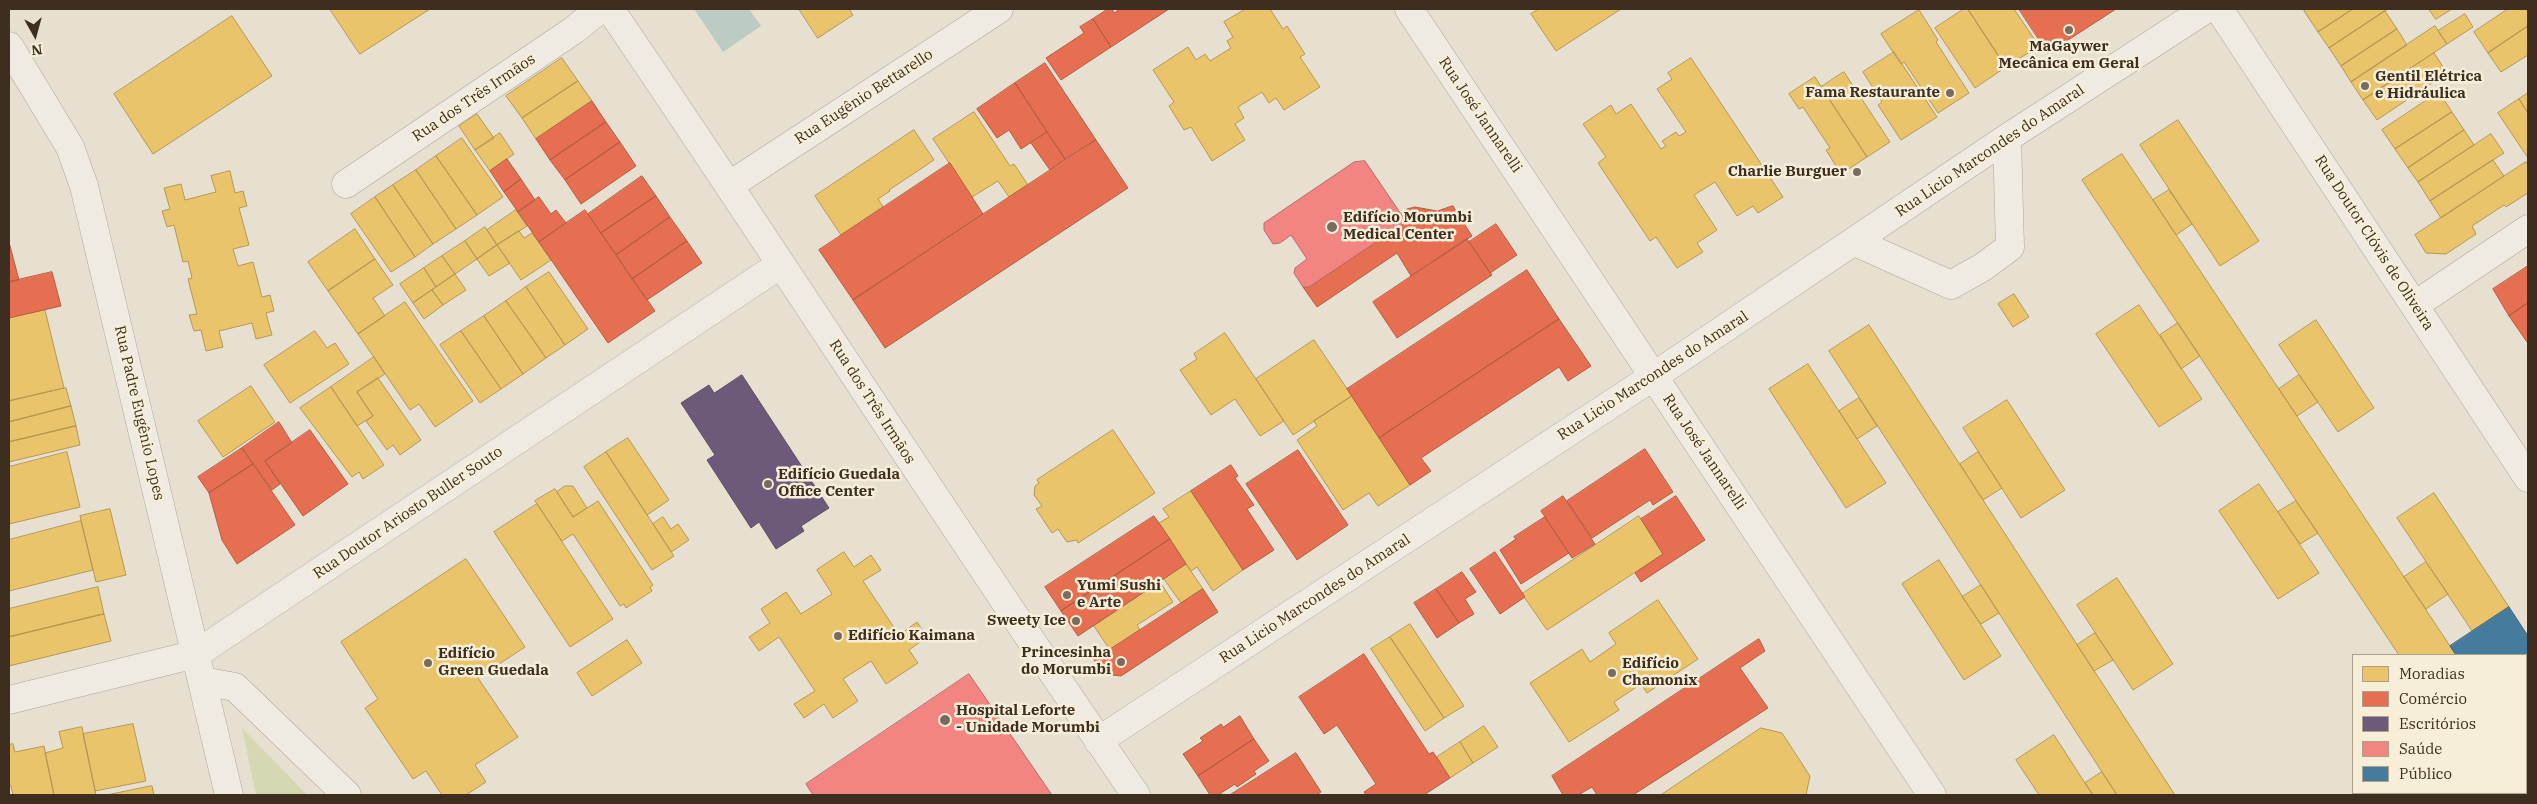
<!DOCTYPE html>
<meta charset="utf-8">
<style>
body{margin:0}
#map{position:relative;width:2537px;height:804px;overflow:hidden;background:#e7e0d1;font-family:"IBM Plex Serif",serif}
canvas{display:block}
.frame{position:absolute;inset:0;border:10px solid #3d2e20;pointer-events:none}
.legend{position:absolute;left:2352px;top:654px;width:175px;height:140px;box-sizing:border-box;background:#f7eed8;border:1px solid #ada18e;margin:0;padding:6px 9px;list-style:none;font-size:15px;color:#3d2e20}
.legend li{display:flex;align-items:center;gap:10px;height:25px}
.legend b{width:25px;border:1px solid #ada18e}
.north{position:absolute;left:10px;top:10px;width:50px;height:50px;-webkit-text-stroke:4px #f7eed8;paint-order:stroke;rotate:173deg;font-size:14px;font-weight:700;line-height:20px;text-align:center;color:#3d2e20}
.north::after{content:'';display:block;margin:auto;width:18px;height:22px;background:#3d2e20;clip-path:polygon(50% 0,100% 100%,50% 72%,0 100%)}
</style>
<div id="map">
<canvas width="2537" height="804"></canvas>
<div class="frame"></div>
<ul class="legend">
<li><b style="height:14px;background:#e9c46a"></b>Moradias</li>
<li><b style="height:14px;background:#e76f51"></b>Comércio</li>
<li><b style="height:14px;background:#6d597a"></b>Escritórios</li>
<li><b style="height:14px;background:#f28482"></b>Saúde</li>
<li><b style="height:14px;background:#457b9d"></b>Público</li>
</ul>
<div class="north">N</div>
</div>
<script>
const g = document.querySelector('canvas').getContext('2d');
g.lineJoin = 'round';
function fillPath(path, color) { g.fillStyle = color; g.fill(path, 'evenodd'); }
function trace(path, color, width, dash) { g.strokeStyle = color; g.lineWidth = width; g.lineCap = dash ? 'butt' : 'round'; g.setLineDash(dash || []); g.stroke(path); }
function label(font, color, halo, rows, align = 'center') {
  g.font = font + ' "IBM Plex Serif",serif'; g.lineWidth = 5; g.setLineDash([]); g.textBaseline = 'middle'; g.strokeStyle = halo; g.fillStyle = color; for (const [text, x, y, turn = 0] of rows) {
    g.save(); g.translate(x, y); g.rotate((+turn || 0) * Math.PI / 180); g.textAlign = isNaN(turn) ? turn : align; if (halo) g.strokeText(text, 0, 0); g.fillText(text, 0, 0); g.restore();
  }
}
fillPath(new Path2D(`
 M242,728L307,795H256Z`), '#d6d7b3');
fillPath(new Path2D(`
 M694,9H749L761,26L723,52Z`), '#bcccc2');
const homes = new Path2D(`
 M330,9H430L360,54Z
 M799,9H849L853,15L818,38Z
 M1246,9H1270L1283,29L1287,26L1305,54L1300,57L1320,87L1284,110L1276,98L1269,103L1262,92L1238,107L1244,118L1235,124L1245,140L1212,161L1191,127L1184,130L1169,106L1174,102L1153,70L1188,47L1196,60L1205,54L1210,61L1231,48L1227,41L1233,37L1224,22Z
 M1539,9H1621L1556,51L1531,14Z
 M1964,9H1968L2006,67L1975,88L1935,28Z
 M1968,9H2014L2039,46L2006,67Z
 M2308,9H2353L2318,32L2304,11Z
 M2353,9H2388L2329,48L2318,32Z
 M2429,9H2452L2436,19Z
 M2508,9H2528V26L2488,53L2474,32Z
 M1919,10L1938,40L1936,42L1969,93L1938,113L1904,62L1901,64L1881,34Z
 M2385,11L2397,29L2341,66L2329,48Z
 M2465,14L2473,27L2447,44L2438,31Z
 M232,16L272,76L153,154L114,94Z
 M2435,26L2447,44L2363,100L2351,82Z
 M2528,26V55L2501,72L2488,53Z
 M2397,29L2407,45L2351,82L2341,66Z
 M1894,52L1937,117L1901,140L1878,105L1882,102L1863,72Z
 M2434,53L2447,73L2377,120L2363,100Z
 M562,58L578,81L522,118L506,96Z
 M1691,58L1783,197L1758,213L1753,206L1737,216L1715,182L1694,195L1717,230L1697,243L1703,252L1677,268L1656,237L1650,241L1598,163L1606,157L1583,124L1611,105L1616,114L1631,104L1661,149L1666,146L1662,141L1676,132L1679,136L1686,132L1657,89L1672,79L1668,73Z
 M1844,72L1890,142L1867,157L1821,87Z
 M1815,77L1867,157L1841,174L1826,150L1830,148L1803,107L1799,109L1789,94Z
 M578,81L592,101L536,139L522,118Z
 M2439,92L2452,112L2395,149L2382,130Z
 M2528,93V113L2519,99Z
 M2519,99L2528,113V158L2498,113Z
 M974,112L1010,166L1014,164L1028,185L1009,197L998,181L972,197L933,139Z
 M2452,112L2464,130L2408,168L2395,149Z
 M477,114L494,138L475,150L459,126Z
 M2178,120L2259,241L2220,266L2140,145Z
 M914,130L934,160L889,190L890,191L878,199L883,207L841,235L815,196Z
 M2464,130L2474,145L2418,182L2408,168Z
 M500,133L514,154L490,171L475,150Z
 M2491,134L2504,153L2430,201L2418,182Z
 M462,138L503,197L477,215L436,156Z
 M2122,154L2153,200L2456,655H2399L2082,180Z
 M436,156L477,215L456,229L416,170Z
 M2493,160L2504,176L2441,218L2430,201Z
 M2526,162L2528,165V193L2506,207L2504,205L2472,226L2476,234L2446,254L2426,253L2415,235Z
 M416,170L456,229L433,244L393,185Z
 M230,171L235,193L243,191L247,206L239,208L249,245L233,249L238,266L253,262L262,297L270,295L274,311L266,313L272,335L256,339L252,323L219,331L223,347L206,351L201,330L194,331L189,315L197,314L188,279L192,278L188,261L183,262L174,225L167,227L162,211L170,209L164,188L181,184L185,200L216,192L211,176Z
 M393,185L433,244L415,257L375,197Z
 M2169,190L2192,224L2176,235L2153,200Z
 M375,197L415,257L391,272L351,214Z
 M516,210L527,226L497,245L487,230Z
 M485,227L497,245L477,259L465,241Z
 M355,229L375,259L328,291L308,262Z
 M519,231L524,238L532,233L551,260L521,280L497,245Z
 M465,241L477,259L455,274L442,256Z
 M497,245L510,263L489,276L477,259Z
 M442,256L455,274L436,287L424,268Z
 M375,259L393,285L373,298L385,316L358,334L328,291Z
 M424,268L436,287L413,303L400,284Z
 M549,272L588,329L565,345L526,287Z
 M455,274L466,290L443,305L432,290Z
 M526,287L565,345L546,358L506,301Z
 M432,290L443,305L424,319L413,303Z
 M2014,294L2029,317L2013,327L1998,304Z
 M506,301L546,358L523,374L484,316Z
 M405,302L473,401L435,427L419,404L410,410L358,334Z
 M2139,305L2202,399L2159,427L2096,334Z
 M45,310L64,388L9,401V318Z
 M484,316L523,374L501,389L461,331Z
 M2316,320L2374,408L2338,432L2279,345Z
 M2178,323L2200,356L2181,369L2160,335Z
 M1869,325L1983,500L2175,795H2117L2102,772L1829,351Z
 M315,331L327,348L335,343L349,364L290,403L264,365Z
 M461,331L501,389L480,403L440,345Z
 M1225,333L1284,421L1260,436L1235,399L1211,415L1180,370L1197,359L1194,354Z
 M1314,340L1352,396L1293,435L1256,379Z
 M374,357L385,374L357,392L373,416L357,426L331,387Z
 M1808,364L1886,483L1846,508L1769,389Z
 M2299,375L2318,402L2297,416L2279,389Z
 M378,378L421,440L400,455L393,445L387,450L366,421L373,416L357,392Z
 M251,386L275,422L223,457L198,421Z
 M331,387L384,465L363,479L359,472L352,477L300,408Z
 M66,388L71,406L9,422V401Z
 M1352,396L1410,485L1378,506L1369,493L1343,510L1297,440L1317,426L1314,421Z
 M1859,398L1877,426L1857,439L1839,411Z
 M2007,400L2065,490L2021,518L1963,428Z
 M71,406L76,426L9,442V422Z
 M76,426L80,445L9,462V442Z
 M1113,430L1155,493L1078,543L1077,540L1067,542L1058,529L1052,533L1036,509L1042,506L1034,495L1035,486L1039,483L1037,480Z
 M628,438L669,500L647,515L606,452Z
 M67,452L80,507L9,524V467Z
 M606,452L674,556L652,570L584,467Z
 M1978,452L2002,488L1983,500L1960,464Z
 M2259,484L2319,573L2278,599L2219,511Z
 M565,486H573L587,508L573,517L557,492Z
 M555,489L573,517L598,501L653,585L650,587L652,591L626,608L624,604L620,606L573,534L562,541L535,501Z
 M1191,491L1243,570L1213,591L1197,567L1191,571L1159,523L1169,517L1163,509Z
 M2434,493L2509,607L2472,631L2397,518Z
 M2296,501L2318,533L2300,544L2278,512Z
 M537,504L613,619L570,647L494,532Z
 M110,509L126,575L96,582L80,516Z
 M1639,516L1663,554L1547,630L1522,594Z
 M663,517L671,529L678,524L689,540L671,552L653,524Z
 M81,521L93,570L9,591V540Z
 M844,552L854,567L871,555L881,570L863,581L899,635L917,622L927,637L909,650L918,663L886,684L871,661L843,679L858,701L833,718L824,704L804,718L794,704L815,691L779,637L759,651L749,637L770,623L761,609L786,592L801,614L832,594L817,570Z
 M466,559L525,647L478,678L518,737L475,765L486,782L466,795H442L426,771L413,779L365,708L378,699L341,642Z
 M1939,560L2001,656L1964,680L1902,584Z
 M2426,562L2448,594L2426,609L2404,577Z
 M1186,564L1203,589L1181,603L1164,579Z
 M2117,578L2173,664L2133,690L2077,605Z
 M1160,582L1173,602L1137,625L1140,630L1110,650L1094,626Z
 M1981,585L1999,613L1981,624L1962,597Z
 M98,587L104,614L9,637V609Z
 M1658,600L1698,659L1647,693L1641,684L1614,702L1619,710L1569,742L1530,683L1582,649L1590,662L1616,644L1609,633Z
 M104,614L111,641L9,666V637Z
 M1410,624L1464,706L1444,718L1390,637Z
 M2095,633L2113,660L2094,671L2077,645Z
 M1390,637L1444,718L1425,731L1371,649Z
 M627,640L642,663L592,696L577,673Z
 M133,724L146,781L95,791L83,734Z
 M1484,726L1498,747L1473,763L1460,742Z
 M82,727L96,795H54L45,753L63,748L59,732Z
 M1761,728L1782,733L1810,776L1806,795H1661Z
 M2054,735L2085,783L2093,795H2039L2016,760Z
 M1460,742L1473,763L1450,778L1437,757Z
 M13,744L15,752L44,746L54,795H13L11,786H9V745Z
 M2102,772L2117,795H2093L2085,783Z
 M152,786L154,795H107Z
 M2408,793H2460L2462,795H2409Z`);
fillPath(homes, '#e9c46a');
trace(homes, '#b59754', 1);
const shops = new Path2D(`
 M1108,9H1112L1114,13L1120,9H1169L1111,47L1093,19Z
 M2019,9H2116L2048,53Z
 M1093,19L1111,47L1061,80L1046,58L1084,33L1080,27Z
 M1045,63L1096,140L1065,159L1015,83Z
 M1015,83L1047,132L1021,149L1009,130L997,138L977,109Z
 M592,101L606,122L550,160L536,139Z
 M606,122L620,142L565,180L550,160Z
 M1047,132L1065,159L1050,170L1031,143Z
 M1096,140L1128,188L885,348L853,300Z
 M620,142L636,166L581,204L565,180Z
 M507,159L521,179L504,192L490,171Z
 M950,163L983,214L853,300L819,250Z
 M642,176L656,196L601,233L588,214Z
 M521,179L535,200L518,212L504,192Z
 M656,196L670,217L616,255L601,233Z
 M539,197L551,214L556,210L566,223L539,242L518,212Z
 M1453,206L1472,236L1411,276L1397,253L1317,307L1303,287H1309L1403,224L1401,214L1407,209L1415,207L1437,211Z
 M585,210L655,311L608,343L539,242Z
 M670,217L687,241L632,279L616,255Z
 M1496,224L1517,255L1490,273L1469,242Z
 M1467,239L1492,275L1397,338L1373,302Z
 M687,241L702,263L647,300L632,279Z
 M9,242L19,280L9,282Z
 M2528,266V303L2509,316L2493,289Z
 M1527,270L1559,319L1379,438L1347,389Z
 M52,272L61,306L9,318V282Z
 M2528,303V341L2527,342L2509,316Z
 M1559,319L1591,366L1568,381L1559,367L1421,458L1431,471L1410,485L1379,438Z
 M279,422L292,443L265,461L280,484L272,490L242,448Z
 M310,430L348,484L303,516L265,461Z
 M242,448L253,464L209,493L198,477Z
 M1645,449L1673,492L1653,505L1650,500L1592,538L1567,501Z
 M1298,450L1348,525L1297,560L1246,484Z
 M253,464L295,525L237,564L222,540L209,493Z
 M1231,465L1238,476L1235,478L1254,505L1247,509L1274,550L1243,570L1191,491Z
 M1563,496L1595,544L1572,558L1541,511Z
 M1676,496L1705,540L1641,582L1635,573L1663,554L1641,519Z
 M1154,516L1170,539L1061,611L1045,587Z
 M1545,517L1569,553L1521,584L1500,550L1516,539L1514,537Z
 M1170,539L1186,564L1078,636L1061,611Z
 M1495,552L1525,597L1500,614L1470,569Z
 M1462,572L1476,592L1465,599L1474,614L1459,623L1436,589Z
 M1203,589L1218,612L1121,676L1104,674L1094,660Z
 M1436,589L1459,623L1437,638L1414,603Z
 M1759,639L1765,651L1740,668L1768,708L1633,795H1597L1592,787L1578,795H1563L1552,776Z
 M1364,654L1429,754L1433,752L1450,778L1424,795H1366L1364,792L1376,784L1337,725L1324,734L1299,697Z
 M1240,716L1254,739L1198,776L1183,754L1203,741L1200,738L1221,724L1223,727Z
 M1254,739L1269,761L1254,771L1256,774L1237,787L1235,784L1218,795H1210L1198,776Z
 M1296,753L1321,792L1316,795H1230Z`);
fillPath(shops, '#e76f51');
trace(shops, '#b45c42', 1);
const offices = new Path2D(`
 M742,375L829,508L801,526L804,531L776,549L759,522L751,528L707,460L715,455L681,403L709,385L714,393Z`);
fillPath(offices, '#6d597a');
trace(offices, '#5f4c5f', 1);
const health = new Path2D(`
 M1365,161L1403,217V224L1309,287H1303L1294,273L1295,268L1307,259L1291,235L1280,243L1273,244L1264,230V223L1354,162Z
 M969,674L1052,795H813L806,784Z`);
fillPath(health, '#f28482');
trace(health, '#bc6a65', 1);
const public = new Path2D(`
 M2509,607L2528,636V795H2477L2481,793H2526V655H2456L2450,646Z`);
fillPath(public, '#457b9d');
trace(public, '#436478', 1);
const minor = new Path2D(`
 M610,9C787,269 957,535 1136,795
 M1409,9L1932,795
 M2219,9L2528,478
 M9,46L70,147L84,186L229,795
 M346,184L574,30L600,9
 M730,185L999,9
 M1855,242L1951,285L1983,267L2010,247L2007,138
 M2415,305L2528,229
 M202,681L235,687L347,795
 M9,700L196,654L781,264
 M1098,741L1654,376L2007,138L2206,9`);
trace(minor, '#ada599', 29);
trace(minor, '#efebe3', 28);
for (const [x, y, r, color] of [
 [2069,30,5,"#786c5e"],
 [2365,86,5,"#786c5e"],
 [1950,93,5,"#786c5e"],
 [1857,172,5,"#786c5e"],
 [1332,227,6,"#786c5e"],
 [768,484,5,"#786c5e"],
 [1067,595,5,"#786c5e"],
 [1076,621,5,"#786c5e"],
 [838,636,5,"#786c5e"],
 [1121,662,5,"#786c5e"],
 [428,663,5,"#786c5e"],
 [1612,673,5,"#786c5e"],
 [945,720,6,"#786c5e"]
]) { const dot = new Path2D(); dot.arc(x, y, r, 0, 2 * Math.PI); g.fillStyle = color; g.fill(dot); trace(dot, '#f7eed8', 2); }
label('bold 15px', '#3d2e20', '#f7eed8', [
 ["MaGaywer",2069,47,"center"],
 ["Mecânica em Geral",2069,64,"center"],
 ["Gentil Elétrica",2375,77],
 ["e Hidráulica",2375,94],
 ["Fama Restaurante",1940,93,"right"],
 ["Charlie Burguer",1847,172,"right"],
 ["Edifício Morumbi",1343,218],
 ["Medical Center",1343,235],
 ["Edifício Guedala",778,475],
 ["Office Center",778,492],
 ["Yumi Sushi",1077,586],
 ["e Arte",1077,603],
 ["Sweety Ice",1066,621,"right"],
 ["Edifício Kaimana",848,636],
 ["Princesinha",1111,653,"right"],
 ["do Morumbi",1111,670,"right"],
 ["Edifício",438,654],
 ["Green Guedala",438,671],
 ["Edifício",1622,664],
 ["Chamonix",1622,681],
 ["Hospital Leforte",956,711],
 ["- Unidade Morumbi",956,728]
], 'left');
label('15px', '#3d2e20', '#f7eed8', [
 ["Rua Eugênio Bettarello",864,97,-33],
 ["Rua dos Três Irmãos",474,98,-34],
 ["Rua José Jannarelli",1480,115,56],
 ["Rua Licio Marcondes do Amaral",1990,151,-34],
 ["Rua Doutor Clóvis de Oliveira",2374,243,57],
 ["Rua Licio Marcondes do Amaral",1653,376,-33],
 ["Rua dos Três Irmãos",872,402,57],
 ["Rua Padre Eugênio Lopes",139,413,77],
 ["Rua José Jannarelli",1704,452,56],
 ["Rua Doutor Ariosto Buller Souto",408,513,-34],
 ["Rua Licio Marcondes do Amaral",1315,599,-33]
]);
</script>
